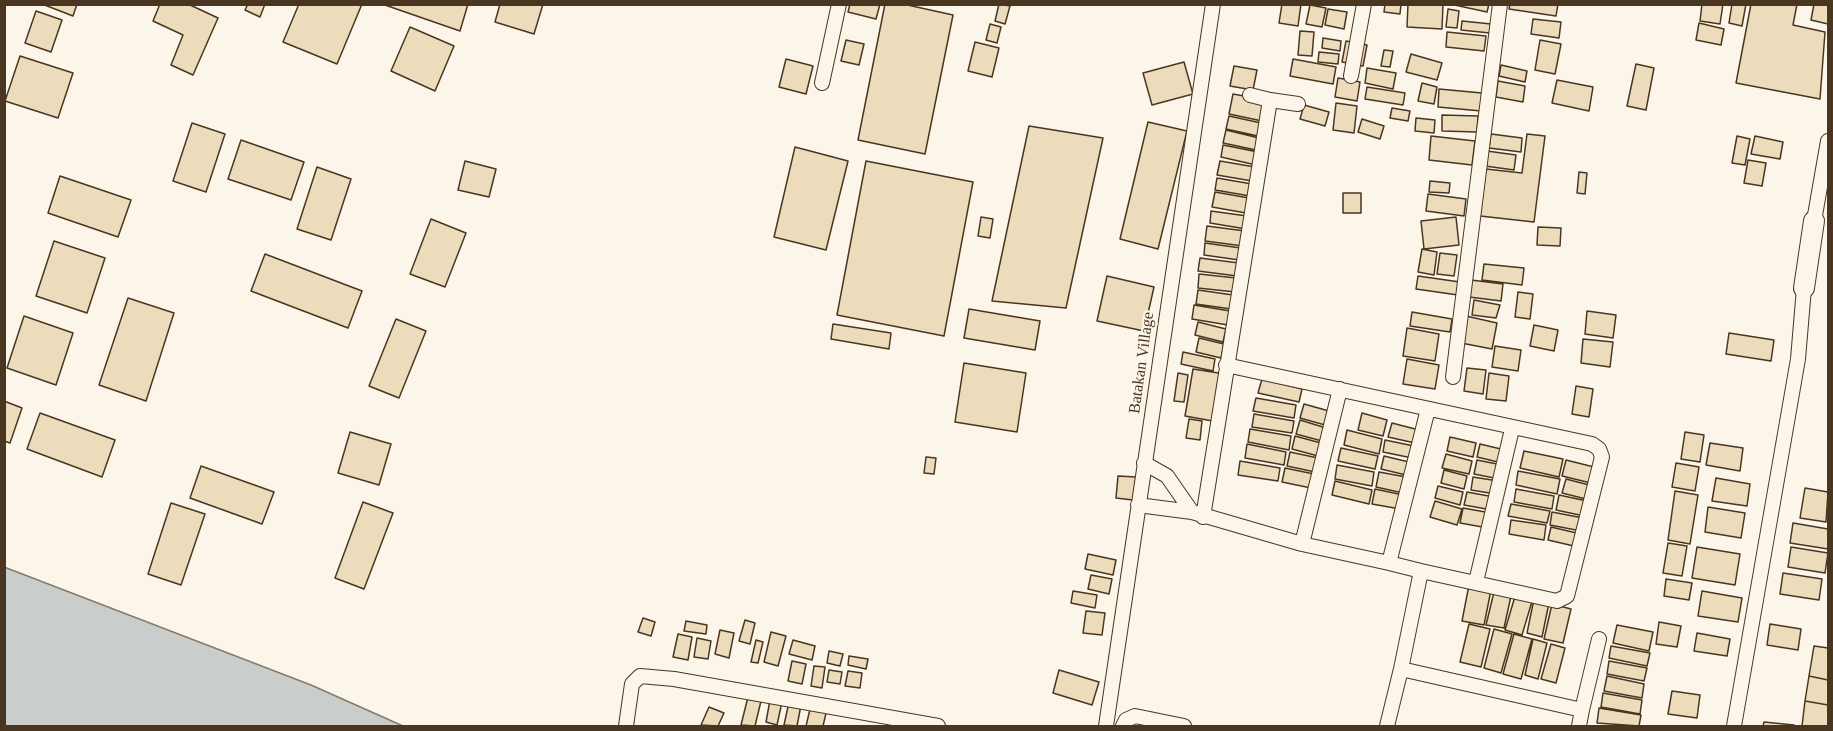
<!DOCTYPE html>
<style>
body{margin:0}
#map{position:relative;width:1833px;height:731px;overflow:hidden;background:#fbf6e9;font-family:Georgia,serif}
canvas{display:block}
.frame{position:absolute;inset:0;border:6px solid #4a3520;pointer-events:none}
</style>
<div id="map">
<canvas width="1833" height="731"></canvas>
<div class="frame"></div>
</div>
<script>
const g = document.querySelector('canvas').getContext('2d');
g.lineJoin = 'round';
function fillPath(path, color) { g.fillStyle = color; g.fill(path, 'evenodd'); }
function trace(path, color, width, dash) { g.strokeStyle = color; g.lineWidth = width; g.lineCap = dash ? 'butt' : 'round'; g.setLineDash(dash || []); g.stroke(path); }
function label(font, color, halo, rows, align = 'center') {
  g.font = font + ' Georgia,serif'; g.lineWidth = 4.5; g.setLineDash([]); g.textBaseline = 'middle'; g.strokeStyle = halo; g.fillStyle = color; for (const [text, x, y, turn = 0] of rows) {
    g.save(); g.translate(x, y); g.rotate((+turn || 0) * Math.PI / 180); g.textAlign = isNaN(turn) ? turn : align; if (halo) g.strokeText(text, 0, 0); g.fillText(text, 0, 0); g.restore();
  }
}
const water = new Path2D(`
 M4,567L311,685L403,726H5Z`);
fillPath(water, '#c9cecd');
trace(water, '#887966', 1.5);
const building = new Path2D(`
 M42,4H77L73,16Z
 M160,4H188L218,18L193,75L171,65L183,35L153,21Z
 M248,4H265L260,17L245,10Z
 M299,4H362L337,64L283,42Z
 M382,4H468L460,31Z
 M500,4H543L534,34L495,22Z
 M850,4H880L876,19L848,12Z
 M885,4H903L953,15L925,154L858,140Z
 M999,4L1010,6L1005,24L995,21Z
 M1282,4H1301L1298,26L1279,23Z
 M1385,4H1401L1400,14L1384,12Z
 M1408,4H1443L1442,29L1407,27Z
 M1450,4H1489L1487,12Z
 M1510,4H1558L1556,16L1509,9Z
 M1702,4H1723L1720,24L1700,21Z
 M1732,4H1746L1742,26L1729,23Z
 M1751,4H1797L1793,25L1825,32L1820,99L1736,83Z
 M1814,4H1828V24L1811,20Z
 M1310,5L1326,8L1322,27L1306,24Z
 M1328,9L1347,12L1344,29L1325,25Z
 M1448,9L1459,11L1457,28L1446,27Z
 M36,11L62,20L51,52L25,43Z
 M1533,19L1561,22L1559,38L1531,34Z
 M1462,21L1491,24L1490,33L1461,30Z
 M1699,23L1724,29L1721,45L1696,40Z
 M990,24L1001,27L997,43L986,40Z
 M410,27L454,46L435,91L391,71Z
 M1300,31L1314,32L1312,56L1298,55Z
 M1447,32L1486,36L1484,51L1446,47Z
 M1323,38L1341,41L1340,51L1322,48Z
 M846,40L864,44L859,65L841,61Z
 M1540,40L1561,44L1555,74L1535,70Z
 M1346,41L1367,45L1363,66L1342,62Z
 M975,42L999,48L992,77L968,71Z
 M1384,50L1393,51L1390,67L1381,66Z
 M1319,52L1339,54L1338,64L1318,62Z
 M1411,54L1442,63L1437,80L1406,72Z
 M20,56L73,73L58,118L5,101Z
 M786,59L813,66L806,94L779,87Z
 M1293,59L1336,67L1333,84L1290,76Z
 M1184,62L1193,94L1152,105L1143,73Z
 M1636,64L1654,68L1646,110L1627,106Z
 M1501,65L1527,71L1525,82L1499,76Z
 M1234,66L1257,70L1253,90L1230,86Z
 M1367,68L1396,73L1393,89L1365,83Z
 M1338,78L1360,82L1357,101L1335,97Z
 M1557,80L1593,87L1589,111L1552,103Z
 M1498,81L1525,86L1523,102L1496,97Z
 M1422,83L1437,87L1434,104L1418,101Z
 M1367,87L1405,93L1403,105L1365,99Z
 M1439,89L1482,93L1481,111L1438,107Z
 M1233,94L1266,100L1262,121L1229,114Z
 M1336,103L1357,106L1354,133L1333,130Z
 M1304,105L1329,112L1325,126L1300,119Z
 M1392,108L1410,111L1408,121L1390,118Z
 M1442,115L1478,116L1477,132L1442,131Z
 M1229,116L1261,123L1258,136L1226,129Z
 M1416,118L1435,120L1434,133L1415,131Z
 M1362,119L1384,126L1380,139L1358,132Z
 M1148,122L1187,131L1158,249L1120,239Z
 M192,123L225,134L206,192L173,181Z
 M1029,126L1103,138L1066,308L992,301Z
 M1226,130L1259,138L1256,150L1223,143Z
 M1491,134L1522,138L1521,152L1489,148Z
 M1527,134L1545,136L1534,222L1480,216L1486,169L1522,173Z
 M1431,136L1475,141L1472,165L1429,160Z
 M1737,136L1750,139L1745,165L1732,163Z
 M1755,136L1783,142L1780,159L1751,154Z
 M241,140L304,162L291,200L228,179Z
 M1223,145L1258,152L1256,165L1221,157Z
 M795,147L848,161L826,250L774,237Z
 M1487,151L1516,155L1514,170L1485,166Z
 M1748,160L1766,163L1762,186L1744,183Z
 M465,161L496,169L489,197L458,190Z
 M866,161L973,182L944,336L837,315Z
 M1220,161L1255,167L1252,181L1217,175Z
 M317,167L351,179L331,240L297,229Z
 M1579,172L1587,173L1585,194L1577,193Z
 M60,176L131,200L118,237L48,213Z
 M1217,178L1252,184L1250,196L1215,190Z
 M1430,181L1450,183L1449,193L1429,192Z
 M1215,192L1249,198L1246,213L1212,207Z
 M1343,193H1361V213H1343Z
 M1428,194L1466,199L1464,216L1426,211Z
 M1211,211L1247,216L1246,229L1210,223Z
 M981,217L993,219L990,238L978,236Z
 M1456,217L1459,245L1424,249L1421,221Z
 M431,219L466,233L445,287L410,274Z
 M1207,226L1245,231L1243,246L1205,241Z
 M1538,227L1561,228L1560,246L1537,245Z
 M54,241L105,258L87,313L36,296Z
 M1205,243L1241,248L1239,260L1204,255Z
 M1422,249L1437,252L1434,275L1418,272Z
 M1440,253L1457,255L1454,276L1437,274Z
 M265,254L362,291L348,328L251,291Z
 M1200,258L1239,263L1237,276L1198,271Z
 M1484,264L1524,268L1522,285L1482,280Z
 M1199,274L1236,278L1235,292L1198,288Z
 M1107,276L1154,287L1144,331L1097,321Z
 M1418,276L1460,282L1458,295L1416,289Z
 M1471,280L1503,284L1501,301L1469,297Z
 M1198,290L1233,295L1231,309L1196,304Z
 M1518,292L1533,294L1530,319L1515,317Z
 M128,298L174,313L146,401L99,385Z
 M1474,300L1500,305L1496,318L1472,315Z
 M1194,305L1230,311L1228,325L1192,319Z
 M969,309L1040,321L1035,350L964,338Z
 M1587,311L1616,315L1613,338L1585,334Z
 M1412,312L1452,319L1450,332L1410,326Z
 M24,316L73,333L56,385L7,368Z
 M1466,316L1497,323L1492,349L1461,343Z
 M396,319L426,331L399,398L369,386Z
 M1198,322L1226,329L1223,342L1195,335Z
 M833,324L891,333L889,349L831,339Z
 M1534,325L1558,330L1554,351L1530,346Z
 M1407,328L1439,334L1435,361L1403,356Z
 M1729,333L1774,340L1771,361L1726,354Z
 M1199,338L1224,344L1221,358L1196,352Z
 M1583,339L1613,342L1610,367L1581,363Z
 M1495,346L1521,350L1518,371L1492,367Z
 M1183,352L1215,359L1213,371L1181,364Z
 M1407,359L1439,365L1435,389L1403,384Z
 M964,363L1026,373L1017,432L955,422Z
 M1467,368L1486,370L1483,394L1464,391Z
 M1193,369L1225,374L1218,422L1185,416Z
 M1178,373L1188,375L1184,402L1174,401Z
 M1489,373L1509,376L1506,401L1486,399Z
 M1262,379L1302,389L1299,402L1258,393Z
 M1576,386L1593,389L1589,417L1572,414Z
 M1256,398L1296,405L1294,418L1253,411Z
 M4,401L22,408L10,443L4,441Z
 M1304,404L1329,411L1325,425L1300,418Z
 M40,413L115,440L102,477L27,449Z
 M1362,413L1387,420L1383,436L1358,430Z
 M1254,414L1294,421L1292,433L1252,427Z
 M1189,419L1202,421L1200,440L1186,438Z
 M1300,420L1326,428L1322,441L1296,434Z
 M1392,423L1419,430L1415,443L1388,437Z
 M1250,429L1291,436L1289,450L1248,442Z
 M1347,430L1382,439L1379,454L1344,445Z
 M350,432L391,444L379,485L338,473Z
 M1685,432L1704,435L1700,462L1681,459Z
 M1295,436L1321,443L1318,456L1292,449Z
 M1450,437L1476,443L1473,457L1447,451Z
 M1385,440L1414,446L1412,458L1383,452Z
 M1710,443L1743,448L1740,471L1706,465Z
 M1247,444L1286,452L1284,465L1245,458Z
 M1480,444L1505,450L1502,463L1477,457Z
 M1341,448L1378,456L1375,469L1338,461Z
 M1524,451L1563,459L1559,477L1520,468Z
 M1290,452L1318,458L1315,472L1287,466Z
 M1446,454L1472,461L1469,474L1442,468Z
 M1384,456L1409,462L1406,475L1381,469Z
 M926,457L936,458L934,474L924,473Z
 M1477,460L1502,465L1499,479L1474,474Z
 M1566,460L1598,468L1595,484L1562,476Z
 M1240,461L1280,468L1278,481L1238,475Z
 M1676,463L1699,467L1695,491L1672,487Z
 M1337,465L1374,472L1372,486L1335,479Z
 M201,466L274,492L262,524L190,498Z
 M1285,468L1314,474L1311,488L1282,482Z
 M1444,470L1467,476L1464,489L1441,483Z
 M1518,471L1560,479L1557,494L1516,485Z
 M1379,472L1406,477L1403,493L1376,487Z
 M1118,476L1136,477L1133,500L1116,498Z
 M1473,477L1498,481L1496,494L1471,490Z
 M1716,478L1750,484L1747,506L1712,501Z
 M1566,479L1593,486L1590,500L1562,493Z
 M1335,481L1372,490L1369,504L1332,495Z
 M1438,486L1463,492L1460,505L1435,498Z
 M1805,488L1828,492L1826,522L1800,518Z
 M1375,489L1403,495L1400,509L1372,504Z
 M1516,489L1554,496L1552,509L1514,502Z
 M1675,491L1698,495L1690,544L1668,540Z
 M1467,492L1494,497L1492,510L1464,505Z
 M1559,495L1587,501L1584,516L1556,510Z
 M1435,501L1462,509L1457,525L1430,517Z
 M363,502L393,513L364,589L335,578Z
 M171,503L205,514L181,585L148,574Z
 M1511,504L1550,511L1547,523L1508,516Z
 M1708,507L1745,513L1741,538L1705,532Z
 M1463,508L1491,513L1488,528L1460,523Z
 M1552,512L1583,518L1581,531L1550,525Z
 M1511,520L1546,525L1544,540L1509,534Z
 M1793,523L1828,529V549L1790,543Z
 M1551,527L1581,534L1578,547L1548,540Z
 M1668,543L1687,546L1682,576L1663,573Z
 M1697,547L1740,554L1735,585L1692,578Z
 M1791,547L1828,553L1825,573L1788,567Z
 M1088,554L1116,560L1113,575L1085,569Z
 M1783,573L1822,579L1819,600L1780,594Z
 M1091,575L1112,579L1109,594L1088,589Z
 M1666,579L1692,583L1689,600L1664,596Z
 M1469,585L1491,590L1484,625L1462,621Z
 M1073,591L1097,595L1095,608L1071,603Z
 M1702,591L1742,598L1738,622L1698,616Z
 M1494,592L1511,596L1504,628L1486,625Z
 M1516,593L1533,598L1522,635L1505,630Z
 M1534,599L1549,603L1542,637L1527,633Z
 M1552,604L1571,609L1563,643L1544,639Z
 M1086,611L1105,613L1102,635L1083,633Z
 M643,618L655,622L651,636L638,632Z
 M745,620L755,623L750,644L739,641Z
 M686,621L707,625L706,634L684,631Z
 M1659,622L1681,626L1677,647L1656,644Z
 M1469,624L1490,629L1481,667L1460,662Z
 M1770,624L1801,629L1798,650L1767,645Z
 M1617,625L1653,632L1649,651L1613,643Z
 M1494,629L1512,634L1501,673L1484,668Z
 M720,630L734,633L729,658L715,654Z
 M771,632L786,636L778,666L764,662Z
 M1697,633L1730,639L1727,656L1694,651Z
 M678,634L692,637L688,660L673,657Z
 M1514,634L1532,639L1521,679L1503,674Z
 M697,638L711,641L708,659L694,657Z
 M1533,639L1547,643L1538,679L1525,675Z
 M756,640L763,642L758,663L751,662Z
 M793,640L815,646L812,660L789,654Z
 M1551,644L1565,648L1556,683L1541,679Z
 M1611,646L1650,653L1647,666L1609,658Z
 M1814,646L1828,648V680L1809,676Z
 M829,651L843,654L840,666L827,663Z
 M849,656L868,659L866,669L848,665Z
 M792,661L806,664L802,684L788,681Z
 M1609,661L1647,668L1644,681L1607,674Z
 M814,666L825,667L822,688L811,686Z
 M829,670L842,672L840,684L827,682Z
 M1059,670L1099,682L1092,705L1053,693Z
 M848,671L862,673L860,688L845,686Z
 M1607,676L1644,684L1642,698L1604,691Z
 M1809,676L1828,680V705L1805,701Z
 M1672,691L1700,695L1697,718L1668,714Z
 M1603,693L1642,700L1640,714L1601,707Z
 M748,697L761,701L755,726L741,725Z
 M770,700L782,702L777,725L766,722Z
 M1805,701L1828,705V726H1802Z
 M789,702L801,705L797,726L784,725Z
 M811,705L827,709L823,726H806Z
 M709,707L724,713L718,726L701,725Z
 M1599,708L1641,715L1639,726L1597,723Z
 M1764,722L1794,725V726H1763Z`);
fillPath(building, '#ecdcbc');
trace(building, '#4a3520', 1.5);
const street = new Path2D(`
 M1351,76L1364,4
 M822,83L839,4
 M1250,95L1270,100
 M1814,221L1828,141
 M1226,365L1592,444L1599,449L1602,457L1567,596L1557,601L1421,571L1401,669
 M1453,377L1500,4
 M1144,463L1167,476L1192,512
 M1138,505L1192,512L1302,544L1389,563
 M1203,517L1270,100L1298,104
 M1302,544L1340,389
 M1421,571L1389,563L1428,409
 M1476,582L1512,429
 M1582,710L1599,639
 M626,726L632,684L640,676L674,679L938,726
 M1106,726L1213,4
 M1123,726L1126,720L1135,716L1184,726
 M1387,726L1401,669L1582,710L1579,726
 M1734,726L1798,359L1804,288`);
const secondary = new Path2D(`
 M1804,288L1814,221`);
trace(street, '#4a3520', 16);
trace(secondary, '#4a3520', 22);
trace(street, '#fbf6e9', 14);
trace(secondary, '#fbf6e9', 20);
label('16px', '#4a3520', '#fbf6e9', [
 ["Batakan Village",1142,363,-82]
]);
</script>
